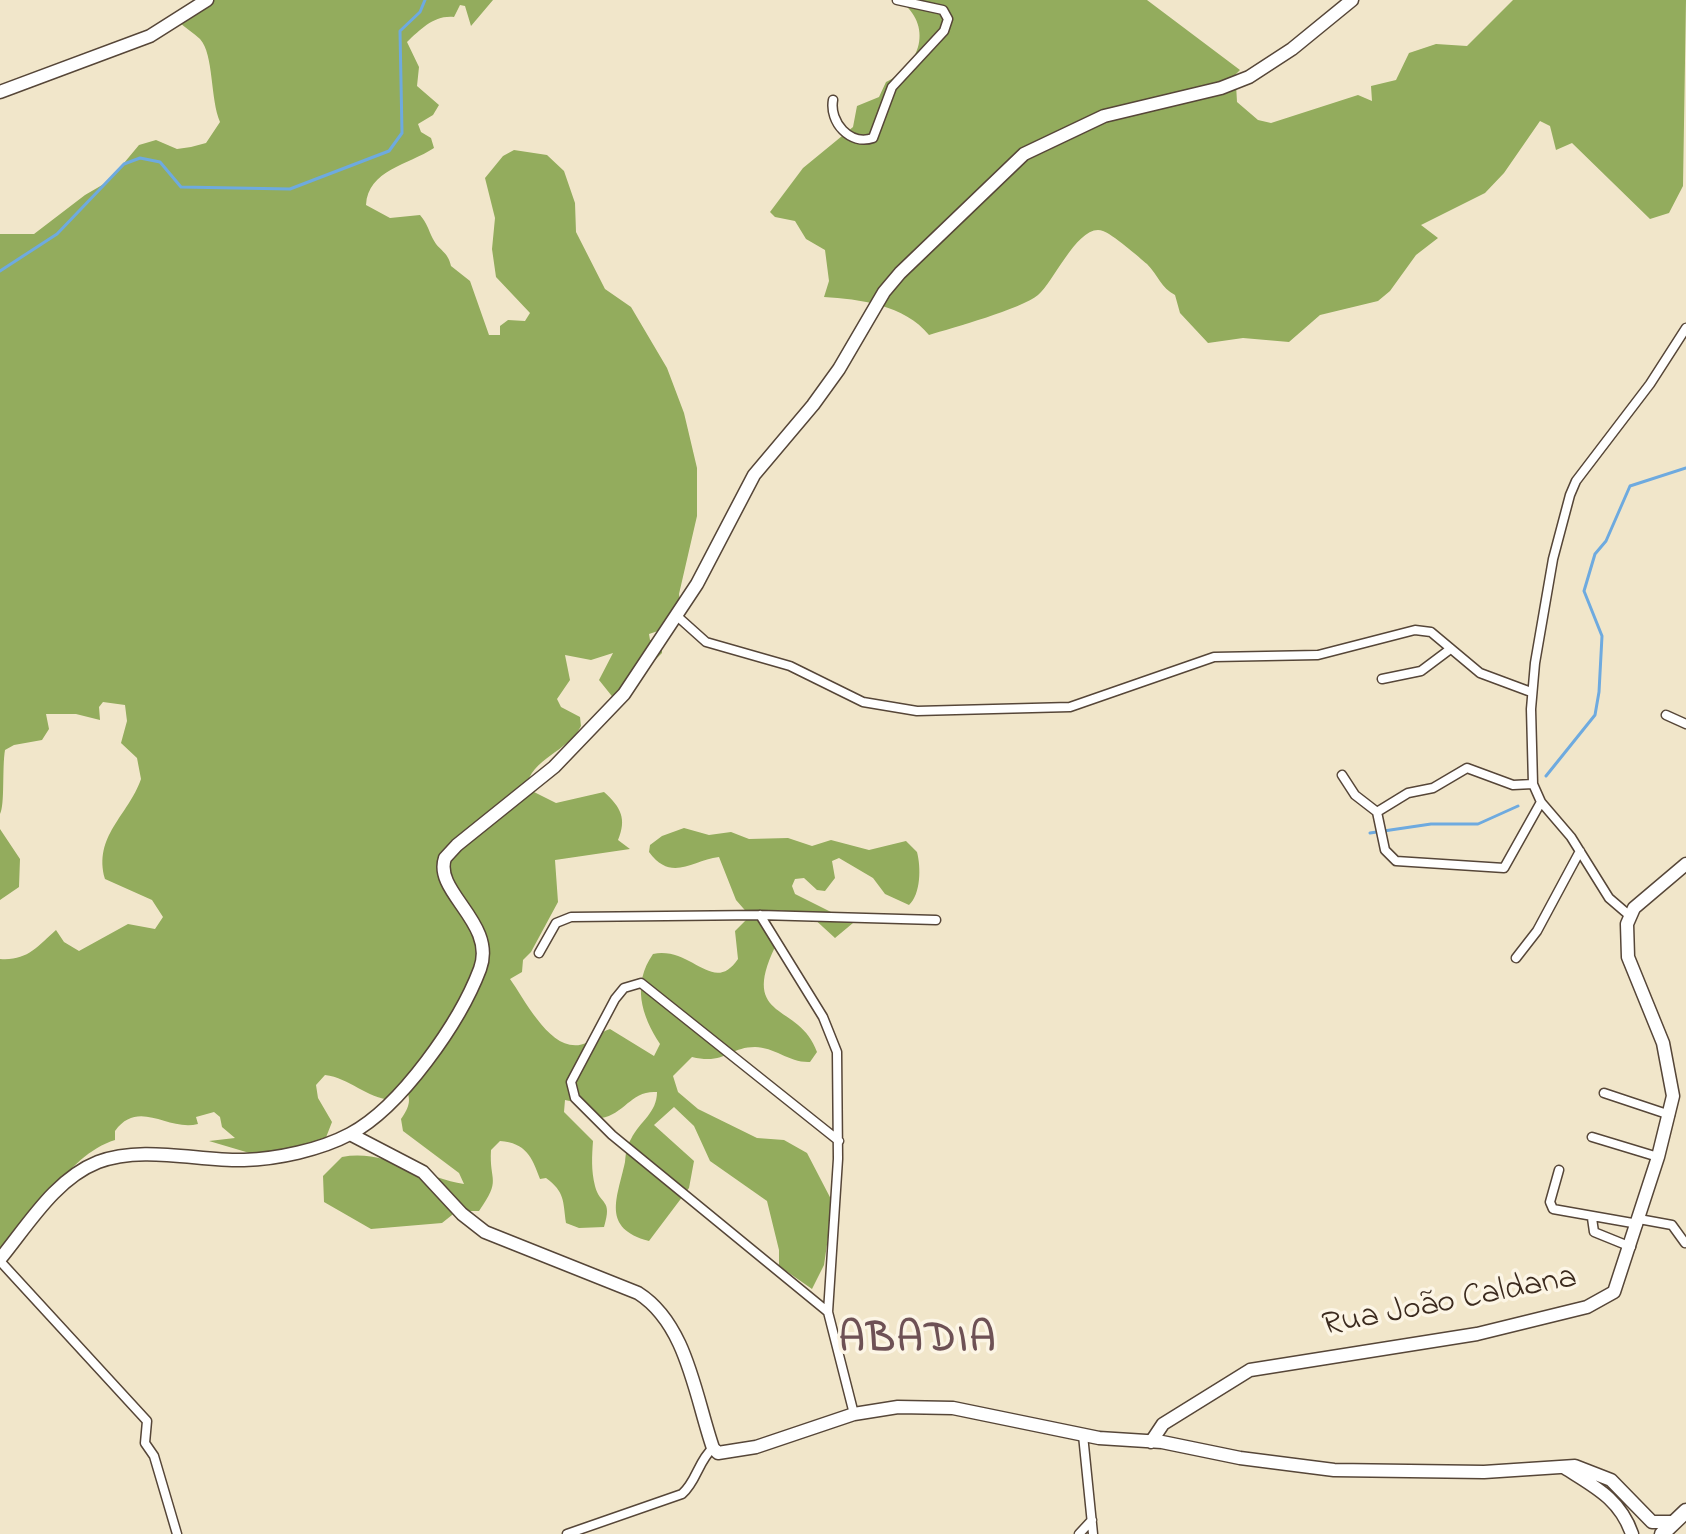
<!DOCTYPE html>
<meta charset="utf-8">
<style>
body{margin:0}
canvas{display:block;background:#f1e6ca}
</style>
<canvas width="1686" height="1534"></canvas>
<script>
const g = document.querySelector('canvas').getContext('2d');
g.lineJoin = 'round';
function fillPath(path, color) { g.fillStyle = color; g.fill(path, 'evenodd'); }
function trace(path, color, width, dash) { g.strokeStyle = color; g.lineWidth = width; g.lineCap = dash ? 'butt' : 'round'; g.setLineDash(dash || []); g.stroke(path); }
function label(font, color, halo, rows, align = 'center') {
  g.font = font + ' "Indie Flower",sans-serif'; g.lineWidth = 7; g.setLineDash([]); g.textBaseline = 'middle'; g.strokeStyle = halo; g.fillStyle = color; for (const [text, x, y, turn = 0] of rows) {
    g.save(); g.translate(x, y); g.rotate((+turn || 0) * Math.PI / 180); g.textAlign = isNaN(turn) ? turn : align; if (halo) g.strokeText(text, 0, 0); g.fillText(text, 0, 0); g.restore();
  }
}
fillPath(new Path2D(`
 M208,0H493L471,26L465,6L460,5L454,17C434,15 421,29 407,42L419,67L417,86L439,105L433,115L418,124L421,132L431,138L434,148C408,165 368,170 366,205L390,218L420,215C427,223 428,229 433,239C439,251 448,251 451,266L470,281L489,335H500V326L508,320L525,321L530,313L496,277L492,249L495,218L485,178L503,156L514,150L547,155L564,171L575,203L576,232L605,289L631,307L667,368L684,413L697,468V516L679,594L682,623L649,634L650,640L662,643V653L615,700L599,680L613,653L591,660L565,655L570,680L557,699L561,707L580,717L581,726C568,752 531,758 526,788L556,803L604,792C621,807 627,819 618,840L630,849L555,860L558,902L531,952L523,960L522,972L510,979C526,1001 554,1060 588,1042C597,1038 600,1032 610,1029L654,1056L660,1044C641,1015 632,984 653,954C692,946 713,996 738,959L735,931L750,916L736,900L719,857C692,860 672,883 649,852L650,845L662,836L684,828L709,835L731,832L749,839L788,838L812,846L831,840L869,850L906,841L917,852C921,867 921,894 909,905L885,894L873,878L839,858L832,861L835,878L825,891L817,890L804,878L795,879L792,886L795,894L853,923L835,938L811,916L780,910L761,914L775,947C739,1022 800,1002 817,1052L810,1062C790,1063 774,1047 755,1047C729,1047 725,1065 692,1057L673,1076L678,1092L698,1109L757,1138L784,1140L807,1153L833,1203L824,1265L812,1289L779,1266V1250L767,1201L710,1161L694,1126L674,1107L654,1125L694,1161L689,1188L649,1241C601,1228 617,1199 625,1162C626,1153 626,1147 631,1139C640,1121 657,1113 657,1092C631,1090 625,1114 601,1118L579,1103L565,1100L564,1112L593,1141C592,1156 591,1170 595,1186C600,1206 613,1198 604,1227L579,1228L566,1223C563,1201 565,1192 546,1178L540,1179C532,1157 526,1143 500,1141L491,1150C489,1183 502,1178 479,1211H457L442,1223L371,1229L324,1202L323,1176L342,1157C385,1149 423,1178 464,1184L459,1173L403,1131L401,1119C410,1106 412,1099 404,1085L392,1100C366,1098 350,1078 325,1075L316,1085L318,1098L332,1122L325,1140L263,1157L209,1141L235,1138L222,1127L220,1117L214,1112L196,1117L198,1124C168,1132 139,1098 115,1131V1140C66,1155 30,1224 0,1265V959C27,961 37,947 56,930L64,942L79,951L128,924L155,929L163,917L152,900L105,879C93,836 128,816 141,779L137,758L121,743L127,721L125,705L103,702L99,707L100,720L76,714H46L49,729L42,740L14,745L5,750C2,768 5,805 0,814V234H34L85,195L109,181L139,145L156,140L177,149L191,147L206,143L220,122C210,100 214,54 200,39C194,33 185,28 179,22Z
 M899,0H1147L1240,70L1230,80L1236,84L1237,102L1258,120L1271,123L1358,95L1372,101L1371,86L1396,80L1409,53L1436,44L1467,46L1513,0H1686L1683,186L1669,213L1650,219L1572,143L1556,150L1550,126L1540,121L1504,173L1485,193L1421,225L1438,238L1416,255L1390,291L1378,301L1320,315L1289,342L1243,338L1208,343L1180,313L1175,295C1161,288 1158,275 1147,264C1140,258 1111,233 1103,231C1079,222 1054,282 1038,295C1021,309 952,328 929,335C905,305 859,299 824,297L829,281L825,250L806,239L795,221L775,217L770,212L803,168L853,127L857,106L879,97L886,82C921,66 934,25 899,0Z
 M0,829L20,859L19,887L0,900Z`), '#93ac5d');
trace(new Path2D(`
 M0,271L57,234L124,164L140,158L160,162L181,187L290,189L389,151L402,133L400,31L420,12L425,0
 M1546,776L1595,715L1599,692L1602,636L1584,591L1595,554L1606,541L1630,486L1686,468
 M1370,833L1431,824H1478L1518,806`), '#6eaadf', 3);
const street = new Path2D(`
 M833,100C829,122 850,146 873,138L892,87L944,31L948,19L943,10L897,0
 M677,616L706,642L790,666L863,702L917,711L1070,707L1214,657L1318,655L1415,630L1431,632L1480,673L1531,692
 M1382,679L1421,671L1449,650
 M1666,715L1686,724
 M1342,775L1355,795L1377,812L1385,850L1396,861L1504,868L1541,802
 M1377,812L1408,793L1433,788L1467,768L1513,785L1533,784
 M760,915L823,1017L837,1052L838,1159L828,1312L854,1414
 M1630,916L1609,898L1571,837L1541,802L1533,784L1531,709L1535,663L1553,559L1570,495L1576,481L1650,384L1686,328
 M539,953L556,923L571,917L760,915L936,920
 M1516,958L1537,931L1580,851
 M1604,1093L1670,1115
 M1592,1137L1658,1157
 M1559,1170L1550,1202L1553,1209L1638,1224
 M1592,1218L1594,1232L1631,1247
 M1639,1219L1672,1225L1685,1243
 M0,1261L147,1421L145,1443L154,1456L177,1534
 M828,1312L612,1135L575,1098L571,1082L615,999L624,988L641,983L839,1141
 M1083,1435L1093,1534
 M567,1534L682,1494C697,1481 698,1461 713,1448
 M1079,1534L1092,1520`);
const secondary = new Path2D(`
 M0,92L150,36L207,0
 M350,1134L423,1172L462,1214L485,1232L638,1293C687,1324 695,1396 713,1448L718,1453L756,1447L854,1414L898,1407L953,1408L1099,1438L1162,1442L1240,1458L1334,1470L1484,1472L1575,1466L1611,1480L1652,1522H1673
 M0,1259C28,1225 55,1179 98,1162C142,1145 198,1161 244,1160C277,1159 320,1150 350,1134C401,1107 460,1022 480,969C497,923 433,892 445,858L457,845L554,767L624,694L697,584L754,475L813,405L839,369L884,292L900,273L1024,154L1104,116L1221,88L1249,77L1292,49L1352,0
 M1151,1442L1163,1424L1250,1370L1477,1334L1587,1307L1614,1292L1658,1157L1673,1096L1663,1043L1628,957L1627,924L1634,908L1686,864
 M1565,1468C1595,1487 1620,1499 1632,1534`);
const primary = new Path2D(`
 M1662,1534L1686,1511`);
trace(street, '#564638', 11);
trace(secondary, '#564638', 15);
trace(primary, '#564638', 17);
trace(street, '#fff', 8);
trace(secondary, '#fff', 12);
trace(primary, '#fff', 14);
label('34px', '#3b2a1e', '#fcf5e5', [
 ["Rua João Caldana",1450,1304,-11]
]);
g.letterSpacing = '2px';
label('bold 42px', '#6e5155', '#fcf5e5', [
 ["ABADIA",918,1343]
]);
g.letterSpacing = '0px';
</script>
